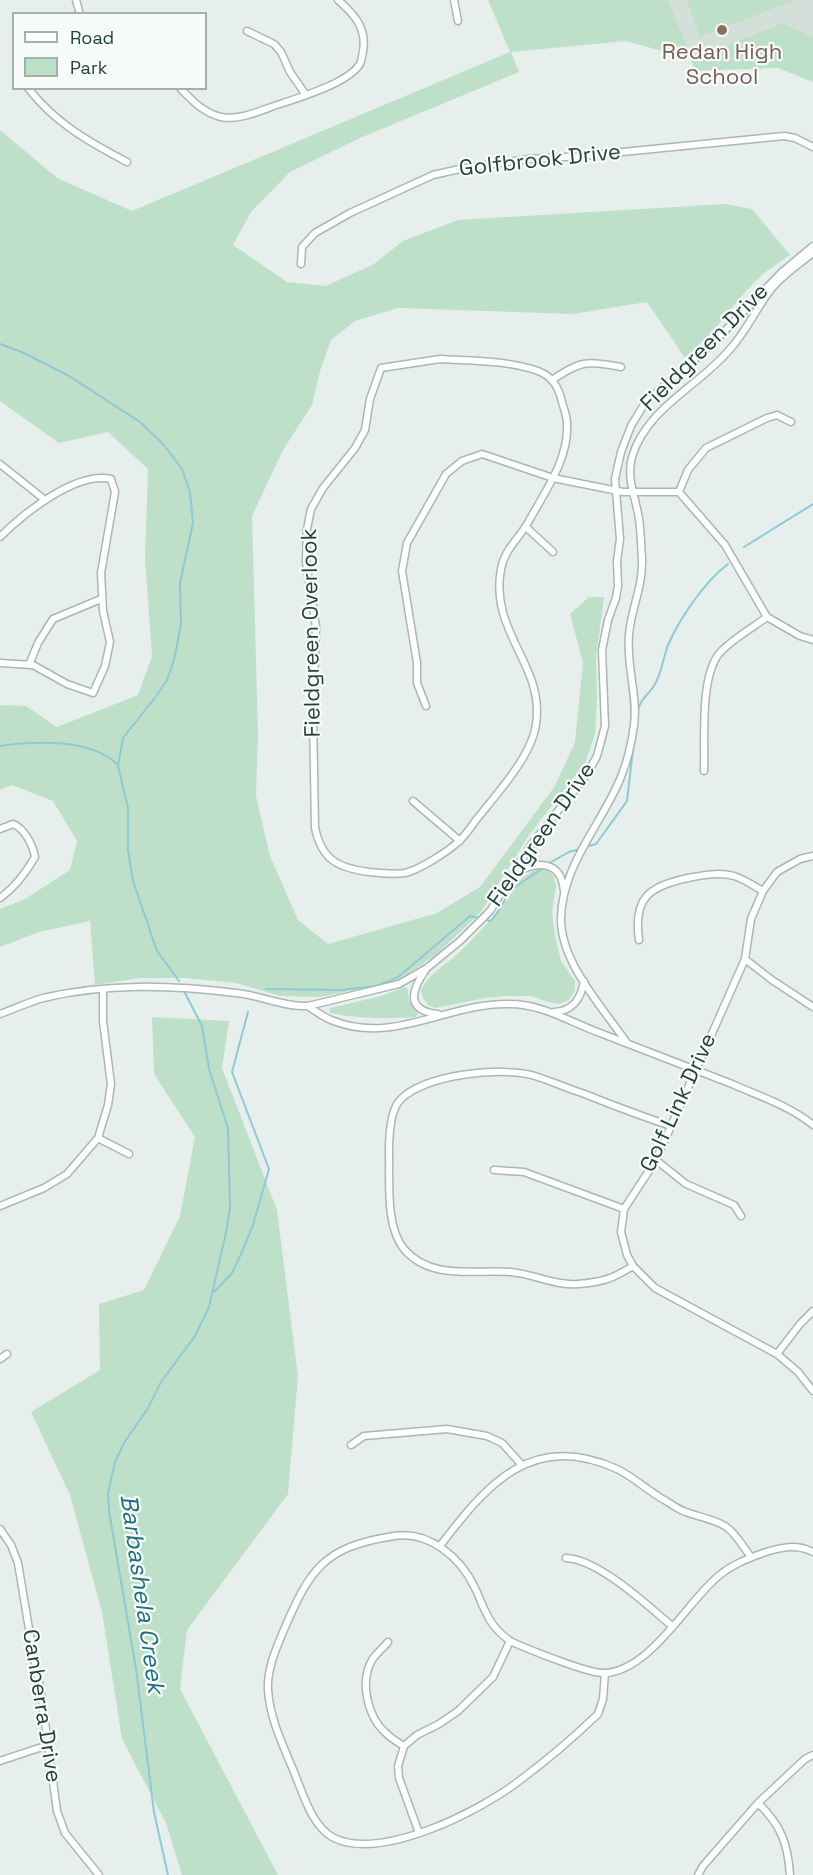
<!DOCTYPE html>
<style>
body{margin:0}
#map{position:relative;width:813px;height:1875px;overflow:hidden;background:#e6efeb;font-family:"Space Grotesk",sans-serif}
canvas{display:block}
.legend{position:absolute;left:12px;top:12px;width:195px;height:78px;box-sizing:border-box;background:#f7fbf9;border:2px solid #a3b1ad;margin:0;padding:8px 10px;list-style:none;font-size:18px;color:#24423a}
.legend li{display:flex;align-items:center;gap:12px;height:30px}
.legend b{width:30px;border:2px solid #a3b1ad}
</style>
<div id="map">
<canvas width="813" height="1875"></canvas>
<ul class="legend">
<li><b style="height:8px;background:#fff"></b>Road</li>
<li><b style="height:16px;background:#bfe0c8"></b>Park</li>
</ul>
</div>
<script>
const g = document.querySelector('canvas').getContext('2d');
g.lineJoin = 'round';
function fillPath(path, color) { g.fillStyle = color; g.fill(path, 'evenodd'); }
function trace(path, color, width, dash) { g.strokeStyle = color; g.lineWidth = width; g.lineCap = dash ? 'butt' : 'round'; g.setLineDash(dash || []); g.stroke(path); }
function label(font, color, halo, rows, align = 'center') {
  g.font = font + ' "Space Grotesk",sans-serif'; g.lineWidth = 4.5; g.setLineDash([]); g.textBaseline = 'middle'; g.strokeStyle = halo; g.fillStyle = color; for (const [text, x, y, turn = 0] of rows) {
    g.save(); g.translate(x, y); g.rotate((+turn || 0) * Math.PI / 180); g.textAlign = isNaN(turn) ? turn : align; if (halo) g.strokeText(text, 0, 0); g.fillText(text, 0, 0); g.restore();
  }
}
fillPath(new Path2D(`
 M668,0H813V37L782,23L691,59Z`), '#d4dfda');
fillPath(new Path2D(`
 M488,0H668L692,59L782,23L813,37V82L778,68L695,71L691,59L626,41L511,52L519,72L360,138L290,172L251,212L233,245L287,282L326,286L374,264L403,241L458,220L725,204L752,209L790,255L764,273L746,291L713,331L685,358L647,302L573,314L398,308L355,321L331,340L320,371L312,405L283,450L252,516L258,734L256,796L270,856L298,920L328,944L437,913L480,887L555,786L575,742L583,663L570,614L589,597H604L596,657L597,698L595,734L585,763L529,835L481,912L436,955L409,973L389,983L319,997L280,996L236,983L185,978H139L95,985L90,921L39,932L0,947V909L25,899L70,870L77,841L53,801L12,785L0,790V705L26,706L57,727L138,695L152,656L145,559L148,469L108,432L59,443L0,401V130L57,178L132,211L510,52Z
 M687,0H796L700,37Z
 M537,869L549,871L554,877L556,886L552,912L555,936L561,961L575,981V990L569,1000L560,1004L548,1002L531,996H506L485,998L436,1008L428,1005L423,998L421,990C430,973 440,969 454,957C472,941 487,923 503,906C517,888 514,880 537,869Z
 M405,987L408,989C408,999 410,1006 418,1013L416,1017C386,1019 359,1019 330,1013V1008L381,996Z
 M152,1017L229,1021L222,1068L277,1210L298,1376L288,1494L187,1630L180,1689L278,1875H182L166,1823L122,1739L102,1612L70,1495L31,1412L100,1370L99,1304L144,1290L180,1216L195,1137L154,1074Z`), '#bfe0c8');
trace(new Path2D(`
 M0,344L22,352L69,376L140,422L163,444L182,469L190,492L193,523L180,583L181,624L174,660L167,680L157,695L123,738L118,766L128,808V850L133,881L157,951L179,981
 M744,547L813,504
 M637,715C639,697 651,695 657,680C662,669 664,656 668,645C680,618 705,581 728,564
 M0,746C35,741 91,738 118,765
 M589,846L596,844L627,801L634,741
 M551,862L569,852L580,849
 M486,920L491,921L502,906L509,891L543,868
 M266,989L341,990L377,986L397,978L470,916L478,918
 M214,1292L232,1273L241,1254L253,1225L269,1169L232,1072L248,1012
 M168,1875L154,1812L136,1669L109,1511L108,1493L115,1462L124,1443L148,1408L161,1382L195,1336L209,1307L227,1228L230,1207L228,1128L209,1069L202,1026L185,993`), '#8ec9d4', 2);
const minor = new Path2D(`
 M76,0L80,14
 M454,0L458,21
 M247,31L274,44L281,52L290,72L306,95
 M28,88C55,123 89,142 127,162
 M180,88C192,100 203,113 221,117C241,121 263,109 283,103C303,96 348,83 360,64C362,60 362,55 363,51C367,28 354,14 338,0
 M301,264L302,247L315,233L350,213L433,175L464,168L529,159L582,156L784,136L795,138L813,147
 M440,359C472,361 507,360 538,371C552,376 559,388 562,402C564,409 567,416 567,424C569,458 546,490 530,519C521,537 504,549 501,569C490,628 537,660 537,711C537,721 535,733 531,742C519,770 495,796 476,820C471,827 466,835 459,841C449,851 419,870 405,873C393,875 380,873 369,872C338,868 322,860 315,828L313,713L316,627L306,562L307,529L311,509L323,488L355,448L365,430L370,399L381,368Z
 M552,380C582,360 586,361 621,367
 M0,464L45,500
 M679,492L688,470L706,448L767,418L777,415L791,422
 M526,527L553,552
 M0,537C23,514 76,471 111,479L115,492L101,573L103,611L110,642L105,666L93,693L67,684L33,665L0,663
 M29,665L38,643L53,619L101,599
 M426,706L417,683V663L402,571L407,543L446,474L462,461L482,454L553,478L623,492H679L725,545L767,617L800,636L813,640
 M704,771C705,739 700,681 718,655C726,643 755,626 767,617
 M413,801L460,841
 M0,829L13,824C24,828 33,845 35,857C27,871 14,888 0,898
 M813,856L800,859L777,872L763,891L751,919L745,959L656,1160L624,1209L621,1232L627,1255L633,1266L655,1288L777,1354L798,1372L813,1391
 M514,874C536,861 561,859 564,891
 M639,940C633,898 649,886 688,878C703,875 719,872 734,876C744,879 754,886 763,891
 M745,959L772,980L813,1007
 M425,971C410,992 407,1011 438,1014
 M308,1006C315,1011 323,1017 331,1020C394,1046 448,1002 510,1004C542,1004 570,1022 600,1033C644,1050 688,1067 732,1084C759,1096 790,1106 813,1125
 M554,1012C573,1011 581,999 584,981
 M0,1014C14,1009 29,1002 43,998C107,983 171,985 236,993C260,995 283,1007 308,1006L399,984L427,968L460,941L490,911L531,845L587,774L597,756L605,726L602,650L608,620L616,598L618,586L617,561L620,539L615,479L621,452L631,426L645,403L712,344L782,272L813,246
 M627,1043C603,1008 560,962 561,918C562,865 602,824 621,777C627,762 632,741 634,725C638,695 626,665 629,635C631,608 643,588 642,559C641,546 641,532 639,519C636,498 626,479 632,457C647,407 700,386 731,348C747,330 757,307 772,288C783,275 799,264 813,253
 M98,1138L129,1154
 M656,1160L686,1184L734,1205L741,1216
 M494,1170L524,1172L624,1209
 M0,1206L44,1188L67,1174L98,1138L108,1105L111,1084L103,1021V990
 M633,1266C612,1279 603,1282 578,1284C556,1286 533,1274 511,1272C475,1269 431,1281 404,1249C385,1226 390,1181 389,1152C389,1137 390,1111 400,1100C425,1074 502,1066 535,1076C551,1081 566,1088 582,1093C612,1105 641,1116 671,1126
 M777,1354L800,1324L813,1311
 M0,1359L7,1354
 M351,1445L364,1436L447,1429L487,1436L502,1443L521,1464
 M0,1529L11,1545L18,1563L34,1659L41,1692L57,1811L65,1833L99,1875
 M440,1546C488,1483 532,1431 617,1469C634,1477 649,1492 666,1501C673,1505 679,1510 686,1512C699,1517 713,1519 725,1526C736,1533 743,1547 751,1557
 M566,1558C598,1559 647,1605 672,1626
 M388,1642C383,1648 376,1654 372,1660C359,1683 368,1719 388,1735C392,1739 399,1743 404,1746
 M605,1673L603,1699L598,1714C573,1738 546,1761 519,1781C480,1811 382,1861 334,1838C313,1827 304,1797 296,1777C285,1749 270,1721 268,1690C267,1670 275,1651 283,1632C310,1569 323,1547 394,1536C429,1530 461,1558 475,1588C481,1600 485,1615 494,1626C499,1632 505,1638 512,1642C528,1649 589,1674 604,1673C647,1672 684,1608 713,1581C728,1566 746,1559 766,1552C782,1547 797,1544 813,1552
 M0,1761L48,1745
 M758,1803C781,1825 788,1844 790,1875
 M419,1833L399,1778L398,1766L404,1746L417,1735L439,1724L458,1711L493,1677L510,1641
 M698,1875L703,1866L758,1803L805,1759L813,1755`);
trace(minor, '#a8b8b2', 9);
trace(minor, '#fff', 6);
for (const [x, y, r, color] of [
 [722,30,6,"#8d6e63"]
]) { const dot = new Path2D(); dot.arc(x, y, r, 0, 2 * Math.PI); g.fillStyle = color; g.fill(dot); trace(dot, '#f7fbf9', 2); }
label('22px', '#785e54', '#f7fbf9', [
 ["Redan High",722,53],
 ["School",722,78]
]);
label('22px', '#24423a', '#f7fbf9', [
 ["Golfbrook Drive",540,161,-6],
 ["Fieldgreen Drive",705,348,-45],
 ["Fieldgreen Overlook",312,633,-91],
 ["Fieldgreen Drive",542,835,-55],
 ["Golf Link Drive",679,1103,-65],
 ["Canberra Drive",41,1706,81]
]);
label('italic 24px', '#1c6f80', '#f7fbf9', [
 ["Barbashela Creek",141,1594,82]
]);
</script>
